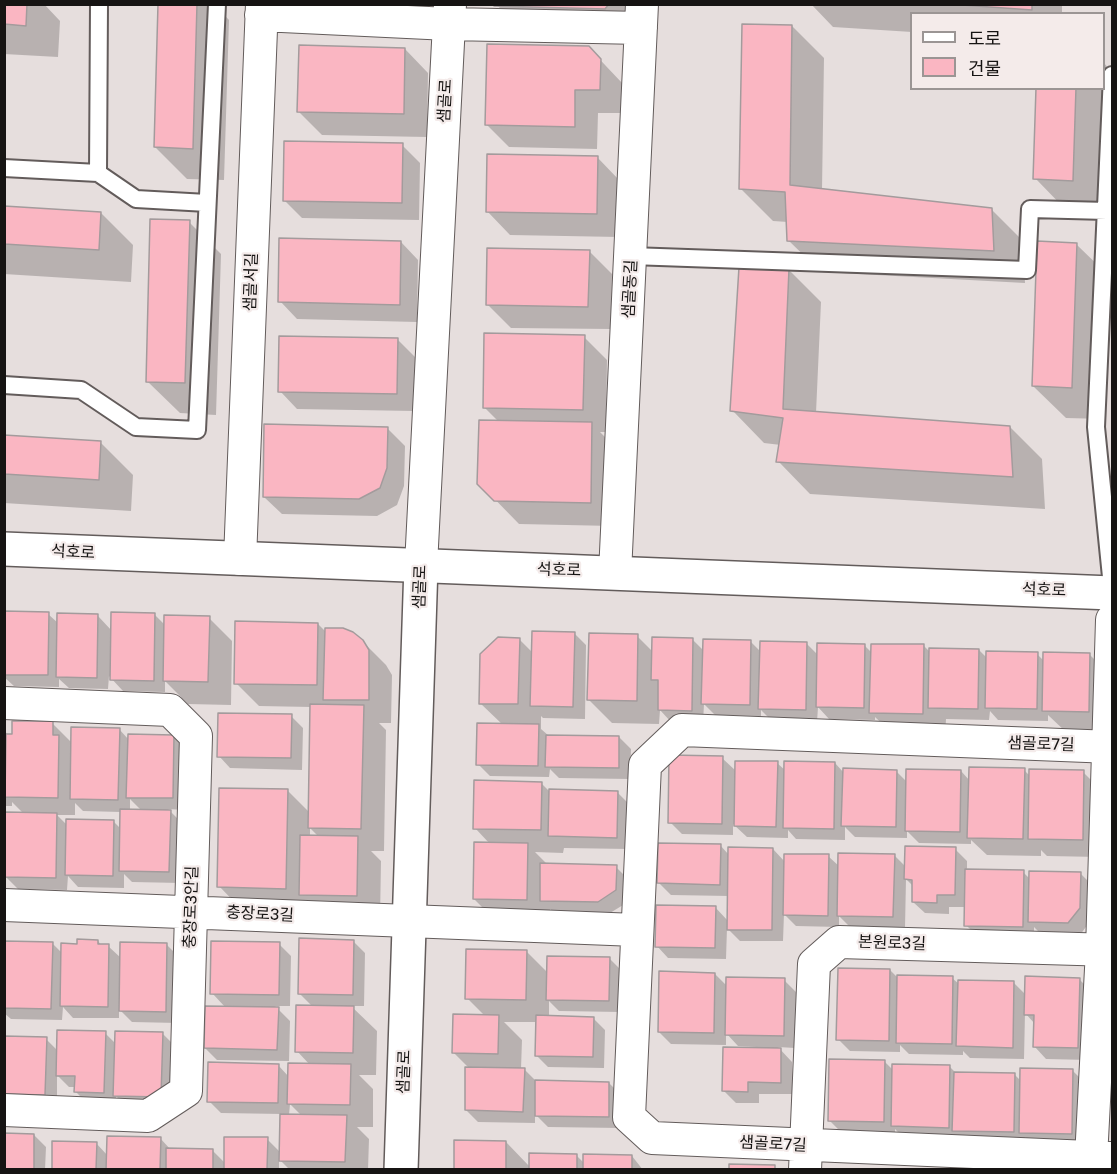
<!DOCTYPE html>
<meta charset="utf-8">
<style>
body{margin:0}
#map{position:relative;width:1117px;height:1174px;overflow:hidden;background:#e6dedd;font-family:"Golos Text","Noto Sans KR",sans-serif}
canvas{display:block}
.frame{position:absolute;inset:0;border:6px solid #161413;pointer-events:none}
.legend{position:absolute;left:910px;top:12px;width:195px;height:78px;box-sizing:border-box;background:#f4ebea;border:2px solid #9b9594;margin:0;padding:8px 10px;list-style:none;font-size:18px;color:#161413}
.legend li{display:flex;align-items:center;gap:12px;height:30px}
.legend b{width:30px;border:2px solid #9b9594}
</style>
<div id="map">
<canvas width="1117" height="1174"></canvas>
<div class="frame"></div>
<ul class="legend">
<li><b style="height:8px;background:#fff"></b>도로</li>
<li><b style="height:16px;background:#fab6c2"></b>건물</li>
</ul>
</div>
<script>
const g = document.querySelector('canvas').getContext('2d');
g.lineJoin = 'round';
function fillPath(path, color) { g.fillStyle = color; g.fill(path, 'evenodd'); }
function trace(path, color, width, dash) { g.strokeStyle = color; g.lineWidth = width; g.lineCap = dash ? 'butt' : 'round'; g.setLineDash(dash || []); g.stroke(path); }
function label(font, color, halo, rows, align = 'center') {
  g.font = font + ' "Golos Text","Noto Sans KR",sans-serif'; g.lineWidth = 4.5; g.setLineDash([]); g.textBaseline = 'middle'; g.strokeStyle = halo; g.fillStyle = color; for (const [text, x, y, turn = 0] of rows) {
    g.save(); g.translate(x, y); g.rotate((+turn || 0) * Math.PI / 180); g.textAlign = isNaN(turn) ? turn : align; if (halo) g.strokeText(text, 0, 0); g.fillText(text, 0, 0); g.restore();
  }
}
fillPath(new Path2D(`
 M4,4H44L60,21L58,57L4,54Z
 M159,4H214L229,20L224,180L187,179L155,147Z
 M298,4H425V21Z
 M496,4H638V12L514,23Z
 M811,4H1062V14H912V32L833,27Z
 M792,26L824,58L822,190L991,209L1023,241L1025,283L821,272L788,240V222L773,221L741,189Z
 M588,47L623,84V113H598L597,149L509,147L486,124Z
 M405,49L428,73L427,137L322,135L299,112Z
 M1104,63L1109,69L1105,212L1067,211L1035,178L1038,88H1104Z
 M402,145L420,163L419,220L302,218L284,200Z
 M597,157L620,181L619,237L510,235L487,211Z
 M4,207L101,213L133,245L131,282L4,274Z
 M189,222L221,254L216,415L180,413L147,381Z
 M401,242L418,260L417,322L297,319L280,301Z
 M1076,244L1109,276L1104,419L1066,418L1033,386Z
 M589,251L612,274L611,329L511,328L487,304Z
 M789,270L821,302L816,413L1010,427L1042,459L1045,509L810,494L778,461L781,445L764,443L732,410Z
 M584,337L607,360L606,432H600L615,447L613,526L519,524L479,483L499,422L484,407Z
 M397,339L415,357L414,411L297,409L280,391Z
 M387,428L405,446L404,486L397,505L377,516L282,514L264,497Z
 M4,436L101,443L133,475L131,511L4,503Z
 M4,613L48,614L58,623L98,616L112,631L154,614L166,626L209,618L232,641L231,705L188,704L165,681V692L123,691L109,676L108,689L69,688L59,679V687L14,686L4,677Z
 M318,624L326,632L362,641L386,665L392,675L391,723H379L386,730L384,851H371L381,861L380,919L242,910L219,886L287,790L309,812L311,707L259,706L236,683ZM310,828L319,837H310Z
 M574,633L586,645L585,719L543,718L541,716V729L549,736L619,737L631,749L630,779L559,778L550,769L549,777L490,776L478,764L503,725L480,703L519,639L533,653Z
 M637,636L653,652L693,640L704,651L750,641L761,652L807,644L818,655L864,645L872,653L924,646L931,653L979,650L988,659L1037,654L1044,661L1089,654L1112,677L1111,734L1067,733L1048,715V721L998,720L990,711L989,720L946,719L945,737L894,735L875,717V720L829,719L818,707L817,722L772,721L761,710V716L715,715L704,704L703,723L671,722L660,710L659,724L612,723L589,700Z
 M291,716L303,728L302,770L230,768L219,756Z
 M52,723L72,743L119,729L129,740L174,736L186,748L185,810L168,809L182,823L181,883L132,882L124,874V888L78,887L68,876L67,890L18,889L6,877L4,888V818L7,820L24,814L12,802V806H4V731L9,735ZM130,799L142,811L130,810ZM75,803L83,811L121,812V829L113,821L67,825L57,815H75Z
 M722,758L736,771L777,763L786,771L835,763L844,773L896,771L908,783L961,771L970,781L1024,770L1030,776L1083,772L1101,790L1100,857L1047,856L1041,850V856L987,855L971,840V844L919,843L907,831V838L855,837L845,827V840L796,839L788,830V838L747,837L733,824V835L682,834L670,822Z
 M541,783L549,791L617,792L629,804L628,849L564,848L563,853L535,852L548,865L616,867L628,879V902L610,913L553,912L550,909V923L497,922L474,899L490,844L475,828Z
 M720,845L729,855L773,849L785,862L828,856L840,867L894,855L906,867L955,849L967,861V871L1023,872L1030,879L1080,873L1092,885L1091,920L1080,935L1041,934L1034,927V939L978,937L966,925V907H949V914L925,913L913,902V886L906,879L905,928L850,927L839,916V927L796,926L784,914L783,941H740L727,928L726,959L668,958L657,946L715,907L728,921L729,896L671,895L659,883Z
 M98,941L102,946H108L121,958L167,945L179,957L178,1023L132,1022L119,1009V1018H73L63,1007L62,1020L11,1019L4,1013V942L52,943L62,953L78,945Z
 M353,941L365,953L364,1006H351L377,1031L376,1075H359L373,1089V1127H357L369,1139L368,1170H290L279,1159V1170H53L96,1143L108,1156L160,1138L171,1150L213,1151L225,1163L267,1139L281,1153L282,1114L221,1113L209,1101L278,1065L289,1077L310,1065L297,1051L313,1007L299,993ZM290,1104L302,1116L289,1115Z
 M279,944L291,956L290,1006H275L290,1021L289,1061L217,1060L205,1048L226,1008L212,993Z
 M526,951L548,973L609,958L621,970L620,1012L559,1011L549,1001V1017L593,1018L605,1030L604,1068L548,1067L537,1056V1022H504L522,1040L521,1069H524L537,1082L609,1083L621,1095L620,1128L548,1127L535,1114V1123L478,1122L466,1110L469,1068L454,1053L485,1016L467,998Z
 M890,970L899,979L952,978L959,984L1013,982L1026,995L1079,979L1091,991L1090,1060L1046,1059L1035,1047V1024L1025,1013L1024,1059L970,1058L963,1051V1055L909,1054L900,1045V1052L850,1051L838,1039Z
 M715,974L728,987L784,980L796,992L795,1048L778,1047L792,1062V1094H759V1103H736L724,1091L756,1049V1047L738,1046L726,1033V1045L671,1044L659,1032Z
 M105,1033L116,1044L162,1033L174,1045L173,1108L127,1107L116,1096V1105L88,1104L76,1092V1087H69L57,1075V1106L4,1105V1038L46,1039L58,1051Z
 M884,1061L894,1071L950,1067L956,1073L1015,1075L1021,1081L1073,1071L1085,1083L1083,1145L1032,1144L1025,1137V1143L904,1138L895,1129V1133L841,1132L829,1120Z
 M34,1135L46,1147L45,1170H4Z
 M506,1142L530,1167L576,1155L585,1164L632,1156L643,1170H455Z`), '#0003');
const building = new Path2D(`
 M4,4H27L26,26L4,24Z
 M158,4H197L193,149L154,147Z
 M494,4H609L605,9L494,6Z
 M948,4H1032V10Z
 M742,24L792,25L790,185L992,208L994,251L787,241L785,192L739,189Z
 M487,44L589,46L601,59L600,90H575V127L485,125Z
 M299,45L405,48L404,114L297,112Z
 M1036,88H1076L1073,181L1033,179Z
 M284,141L403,143L402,203L283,201Z
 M487,154L598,156L597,214L486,212Z
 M4,206L101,212L99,250L4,244Z
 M150,219L190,220L185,383L146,382Z
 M279,238L401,241L400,305L278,302Z
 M1037,241L1077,243L1072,388L1032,386Z
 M487,248L590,250L588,307L486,305Z
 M739,267L789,269L783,409L1010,426L1013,477L776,462L783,418L730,411Z
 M484,333L585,335L583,410L483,408Z
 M279,336L398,338L397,394L278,392Z
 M479,420L592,422L591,503L494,501L477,484Z
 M264,424L388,427L387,468L380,488L359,499L263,497Z
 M4,435L101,441L99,480L4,474Z
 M4,611L49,612L48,675H4Z
 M111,612L155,613L154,681L110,680Z
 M57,613L98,614L97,678L56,677Z
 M164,615L210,616L208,682L163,681Z
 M235,621L318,623L317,685L234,684Z
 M325,628H343L353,632L363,640L369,650V700H323Z
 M532,631L575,632L573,707L530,706Z
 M589,633L638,634L637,701L587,700Z
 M498,637L520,638L518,704H479L480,654Z
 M652,637L693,638L692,711L658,710V680H651Z
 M703,639L751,640L750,705L701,704Z
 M760,641L807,642L806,710L758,709Z
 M817,643L865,644L864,708L816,707Z
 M871,644H924L923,714L869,713Z
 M929,648L979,649L978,709L928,708Z
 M986,651L1038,652L1037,709L985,708Z
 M1043,652L1090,653L1089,712L1042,711Z
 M310,704L364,705L361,829L308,828Z
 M218,713L292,714L291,758L217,757Z
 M12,721H53V735H59L58,798L5,797L6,734H12Z
 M477,723L539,724L538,766L476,765Z
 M71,727L120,728L118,800L70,799Z
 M128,734L174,735L173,798H126Z
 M546,735L619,736V768L545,767Z
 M669,755L723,756L722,824L668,823Z
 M735,761H778L776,827L734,826Z
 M784,761L835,762L834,829L783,828Z
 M969,767L1025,768L1023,839L967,838Z
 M843,768L897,770L896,827L841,826Z
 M906,769L961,770L960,832L905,831Z
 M1029,769L1084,770L1083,840L1028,839Z
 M474,780L542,782L541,830L473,829Z
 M219,788L288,789L286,889L217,887Z
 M549,789L618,791L617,838L548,836Z
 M120,809L171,810L169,872L119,871Z
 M5,812L57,813L56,878L4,877Z
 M66,819L114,820L113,876L65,875Z
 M300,835L358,836L357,896L299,895Z
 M474,842L528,843L527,900L473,899Z
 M658,843L721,844L720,885L657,883Z
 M905,846L956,847L955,895H937V903L912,902V880L904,879Z
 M728,847L773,848L772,930H727Z
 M838,853L895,854L893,917L837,916Z
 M784,854H829L828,916L783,915Z
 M540,863L617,865L616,890L598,902L540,901Z
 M965,869L1024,870L1023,927L964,926Z
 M1029,871L1081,872L1080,908L1068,923L1028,922Z
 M656,905L716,906L715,948L655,947Z
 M299,938L354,940L353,995L298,994Z
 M77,939L98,940V944H109L108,1007L60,1006L61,943L77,944Z
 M4,941L53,942L51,1009L4,1008Z
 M211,941L280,942L279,995L210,994Z
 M120,942L167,943L166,1012L119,1011Z
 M466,949L527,950L526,1000L465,999Z
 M547,956L610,957L609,1001L546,1000Z
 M838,968L890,969L889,1041L836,1040Z
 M659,971L715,973L714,1033L658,1032Z
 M897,975L953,976L952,1044L896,1043Z
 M1025,976L1080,978L1078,1048L1033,1047L1034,1015H1024Z
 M726,977L785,978L784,1036L725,1035Z
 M958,980L1014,981L1013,1048L956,1046Z
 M296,1005L354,1006L353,1053L295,1052Z
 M205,1006L279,1007L277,1050L204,1048Z
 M453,1014L499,1015L498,1054L452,1053Z
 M536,1015L594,1017L593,1057L535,1056Z
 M57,1030L106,1031L104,1093L74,1092L75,1076H56Z
 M115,1031L163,1032L161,1097L113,1096Z
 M4,1036L47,1037L45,1095L4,1094Z
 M723,1047L781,1048V1083L748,1082V1092L722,1091Z
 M829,1059L885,1060L884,1122L828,1121Z
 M208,1062L279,1064L278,1103L207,1102Z
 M288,1063L351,1064L350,1105L287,1104Z
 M892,1064L950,1065L949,1128L891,1126Z
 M465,1067L525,1068L523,1112L465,1110Z
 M1020,1068L1073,1069L1072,1134L1019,1133Z
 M954,1072L1015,1073L1014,1132L952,1131Z
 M535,1080L609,1082V1117L535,1116Z
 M280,1114L347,1115L345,1162L279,1161Z
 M4,1133L34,1134V1170H4Z
 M107,1136L161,1137L160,1170H106Z
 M224,1137H268L267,1170H224Z
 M454,1140L506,1141V1170H454Z
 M52,1141L97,1142L96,1170H52Z
 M166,1148L213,1149V1170H166Z
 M529,1153L577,1154V1170H529Z
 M583,1154L632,1155V1170H583Z
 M729,1164L775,1165V1170H729Z`);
fillPath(building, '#fab6c2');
trace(building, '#a39b9c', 1.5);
const service = new Path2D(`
 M99,4L98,173L136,199L207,203
 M1112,75L1096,427L1112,587
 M4,168L98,173
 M631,256L1027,270L1030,209L1107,211
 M4,385L81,390L136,427L197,430L217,4`);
const minor = new Path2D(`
 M261,15L449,24L641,28
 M240,559L262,4
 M421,565L450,4
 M615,573L642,4
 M4,703L170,710L196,736L186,1091L148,1116L4,1110
 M1112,747L682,730L645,765L629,1117L652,1138L1112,1158
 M4,905L636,930
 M1091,1158L1102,950L1112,620
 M805,1170L814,964L839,942L1112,950`);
const tertiary = new Path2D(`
 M401,1170L421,565`);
const secondary = new Path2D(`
 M4,549L1112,593`);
trace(service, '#635c5b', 20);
trace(minor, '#635c5b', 34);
trace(tertiary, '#635c5b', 36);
trace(secondary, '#635c5b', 36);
trace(service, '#fff', 16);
trace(minor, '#fff', 32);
trace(tertiary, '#fff', 33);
trace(secondary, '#fff', 33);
label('16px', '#161413', '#f4ebea', [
 ["샘골로",445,101,-87],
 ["샘골서길",251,282,-88],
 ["샘골동길",630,289,-87],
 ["석호로",73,552,3],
 ["석호로",559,570,2],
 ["샘골로",420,587,-88],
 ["석호로",1044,590,2],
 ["샘골로7길",1041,744,2],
 ["충장로3안길",191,907,-88],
 ["충장로3길",260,914,3],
 ["본원로3길",892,943,2],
 ["샘골로",404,1072,-88],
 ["샘골로7길",773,1144,3]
]);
</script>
